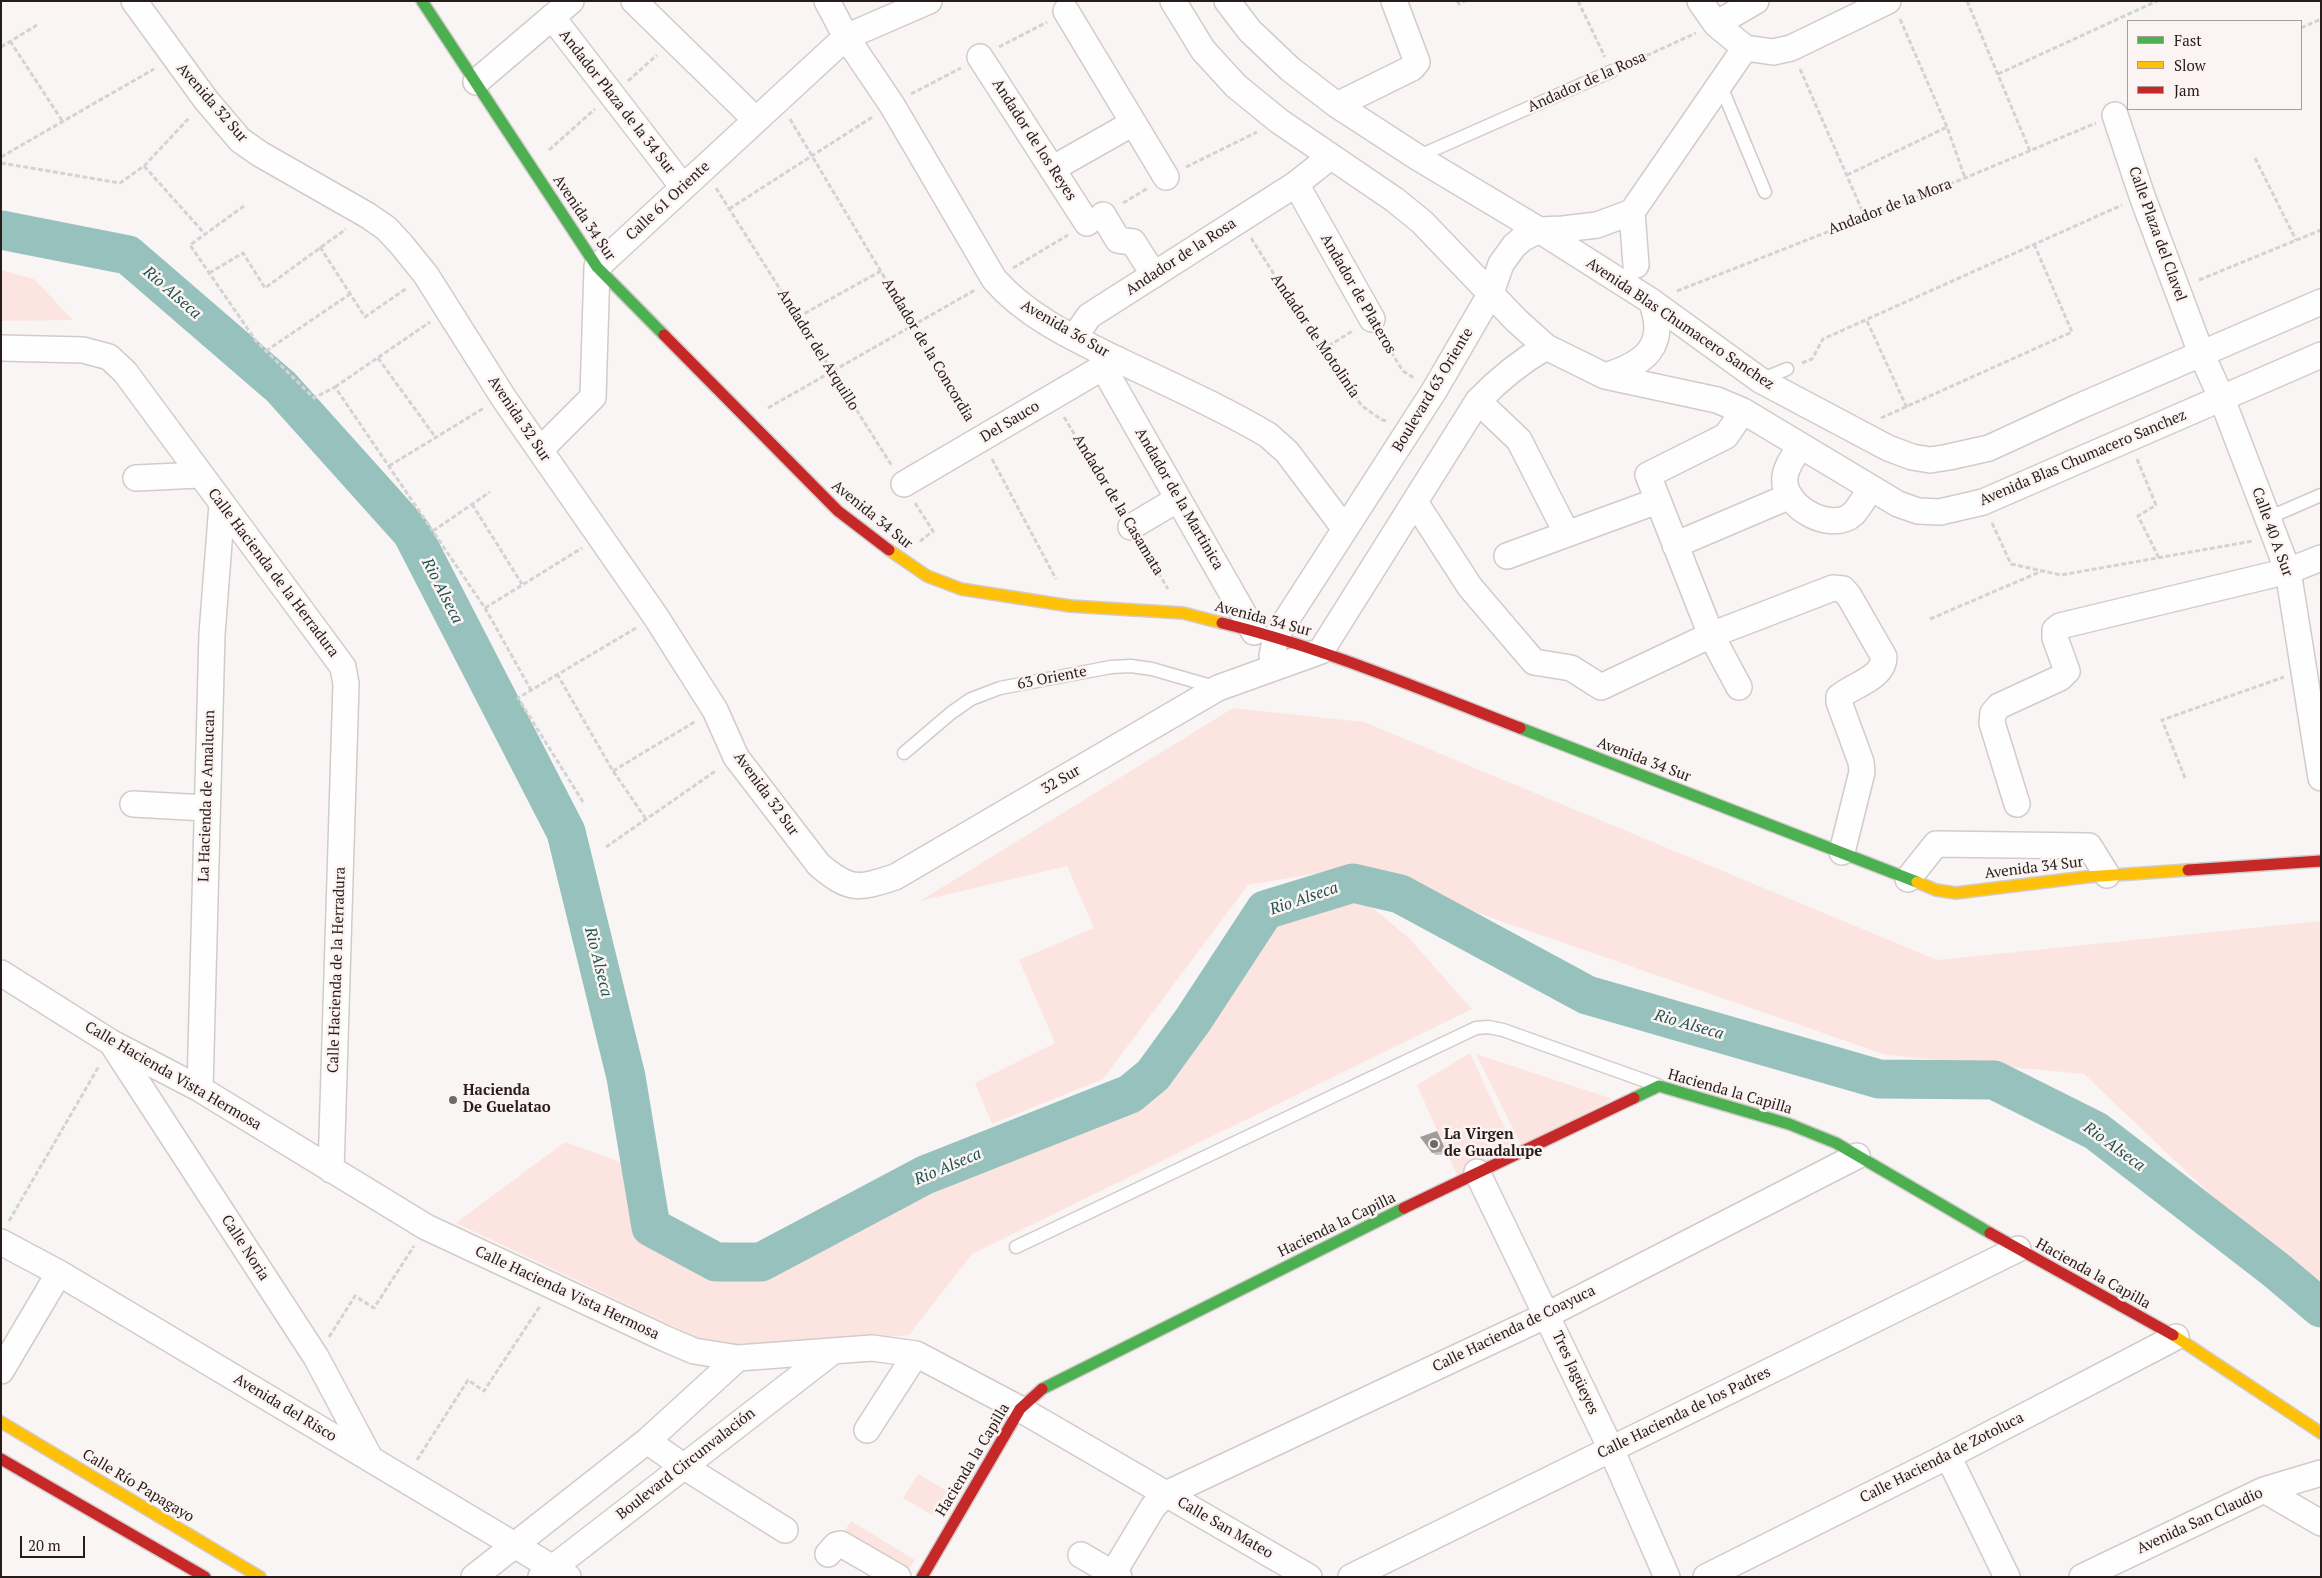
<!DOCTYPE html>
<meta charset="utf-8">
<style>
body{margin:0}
#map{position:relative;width:2322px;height:1578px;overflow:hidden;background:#f9f5f5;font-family:"PT Serif",serif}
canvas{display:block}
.frame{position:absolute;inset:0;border:2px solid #271c19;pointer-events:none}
.legend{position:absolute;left:2127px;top:20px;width:175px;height:90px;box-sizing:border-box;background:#fbf4f3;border:1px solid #a69e9c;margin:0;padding:6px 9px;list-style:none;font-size:15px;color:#271c19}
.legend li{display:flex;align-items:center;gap:10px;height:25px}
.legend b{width:25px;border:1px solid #a69e9c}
.scale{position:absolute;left:20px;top:1536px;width:65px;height:22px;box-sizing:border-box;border:2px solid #271c19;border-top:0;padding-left:6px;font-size:15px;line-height:18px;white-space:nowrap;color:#271c19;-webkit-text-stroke:4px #fbf4f3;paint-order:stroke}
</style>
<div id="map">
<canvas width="2322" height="1578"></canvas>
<div class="frame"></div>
<ul class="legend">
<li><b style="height:6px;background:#4caf50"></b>Fast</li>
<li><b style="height:6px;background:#ffc107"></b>Slow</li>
<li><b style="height:6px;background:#c62828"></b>Jam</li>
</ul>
<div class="scale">20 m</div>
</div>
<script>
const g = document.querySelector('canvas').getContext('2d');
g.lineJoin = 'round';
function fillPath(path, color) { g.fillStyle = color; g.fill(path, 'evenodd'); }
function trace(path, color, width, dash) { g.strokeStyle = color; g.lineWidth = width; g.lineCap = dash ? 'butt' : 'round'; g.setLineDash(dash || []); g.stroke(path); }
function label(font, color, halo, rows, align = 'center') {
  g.font = font + ' "PT Serif",serif'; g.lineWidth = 5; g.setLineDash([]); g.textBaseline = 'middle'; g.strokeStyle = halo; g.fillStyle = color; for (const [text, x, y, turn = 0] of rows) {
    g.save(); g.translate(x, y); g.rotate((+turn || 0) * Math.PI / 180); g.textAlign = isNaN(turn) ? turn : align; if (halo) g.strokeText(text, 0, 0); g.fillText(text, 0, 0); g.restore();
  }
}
fillPath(new Path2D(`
 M1,270L34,279L73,320L1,321Z
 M1233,708L1364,722L1937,960L2321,921V1300L2084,1074L1886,1055L1348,868L1248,885L1103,1079L992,1124L975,1083L1055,1043L1019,960L1094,928L1067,866L920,901Z
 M1359,897L1408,937L1472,1009L972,1254L909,1335L723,1350L456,1223L565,1142L626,1164L639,1228L743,1278L1140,1101L1281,916Z
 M1470,1053L1514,1148L1457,1175L1417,1085Z
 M1476,1054L1613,1099L1522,1147Z
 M918,1474L947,1491L932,1515L903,1498Z
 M851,1521L915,1560L905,1575L841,1536Z`), '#fce5e0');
fillPath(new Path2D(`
 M1437,1132L1439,1135L1447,1154L1436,1155L1432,1152Z`), '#0003');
trace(new Path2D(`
 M1,230L128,255L281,387L412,533L566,832L626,1077L651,1227L716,1262H761L925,1175L1130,1094L1153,1075L1193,1020L1265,910L1353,883L1400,894L1587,995L1879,1079L1994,1080L2096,1131L2276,1270L2321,1308`), '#97c1bc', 39);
fillPath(new Path2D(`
 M1437,1131L1446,1151L1432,1153L1420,1137Z`), '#a39b9a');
const lane = new Path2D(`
 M1720,84L1765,192
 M1417,157L1612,71
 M1760,380L1787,369
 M2268,518L2321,495
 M904,753L951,713L971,699L1000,688L1111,667L1131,666L1152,669L1218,688
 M1016,1247L1476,1028L1488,1027L1503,1030L1657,1085`);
const street = new Path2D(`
 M134,1L206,100L240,140L260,154L367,215L386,228L401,244L426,275L503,397L656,617L715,710L736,757L819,865C850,891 858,889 895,877L1218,688L1321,651L1478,401C1499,379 1520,362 1546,347
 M634,1L756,120
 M827,1L846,37L892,105L994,279C1026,316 1071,337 1114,358C1166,383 1219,406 1268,435L1287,452L1345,529
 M1173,1L1203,50L1236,86L1279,121L1395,200L1422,222L1516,320L1546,347L1605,376L1717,400L1743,411L1898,504L1918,511L1940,512L1983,502L2321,355
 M1227,1L1250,31L1290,69L1337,105L1417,157L1539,230L1651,301L1760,380L1888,448L1912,457L1930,460L1949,457L1989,448L2078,407L2321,302
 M1700,1L1716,24L1745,48
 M1066,11L1166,177
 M552,17L683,187
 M1716,24L1756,1
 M1745,48L1773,52L1791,48L1888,1
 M980,57L1087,223
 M476,82L571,1
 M1337,105L1412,68L1417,62L1394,1
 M2115,115L2142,196L2201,353L2222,399L2288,571L2321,778
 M1052,169L1133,123
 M1296,184L1372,319
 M1632,212L1636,265
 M1103,215L1118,240L1133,242L1154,275
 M1074,338L1089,316L1296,184L1330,157
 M1,348L83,350L109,357L125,372L343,667L346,684L331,1170
 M1103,367L1254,632
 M1605,376C1644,364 1669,346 1651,301
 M1478,401L1519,440L1567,534
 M1800,446C1795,455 1786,466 1785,477C1781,506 1831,534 1853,514C1860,507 1865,496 1871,488
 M540,450L593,397L597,267L846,37L929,1
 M136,478L199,475
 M904,484L1117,359
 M1415,502L1470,587L1534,662L1571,668L1601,687L1711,635L1833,588L1843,589L1849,596L1884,657C1884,678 1853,685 1839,697V702L1861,762L1862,772L1842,852
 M1131,527L1178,499
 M1675,545L1790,496
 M1507,556L1657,501
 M1272,656L1276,636L1434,391L1491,293L1501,264L1514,246L1522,239L1539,230L1563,229L1597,225L1632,212L1745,48
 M1739,687L1711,635L1648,475L1726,436L1743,411
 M133,804L206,808
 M2017,804L1992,723L1993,713L1999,706L2060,678L2067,671L2055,638V630L2060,626L2288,571L2321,558
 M1908,879L1936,844L2089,846L2107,875
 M1,973L112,1043L200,1089L426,1227L666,1339L694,1351L738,1358L872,1348L916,1354L1020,1409L1309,1577
 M113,1045L316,1357L370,1458
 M200,1089L212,634L222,504
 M1477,1172L1611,1449L1667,1577
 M1,1242L59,1273L568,1577
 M1,1371L59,1273
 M867,1430L916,1354
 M647,1441L683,1466L785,1530
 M1948,1456L2007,1577
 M2264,1490L2321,1523
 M828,1554L836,1545L841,1544L898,1577
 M1081,1555L1119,1577
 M474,1577L647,1441L738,1358
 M541,1577L832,1352
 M1111,1577L1153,1507L1166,1494L1547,1315L1857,1156
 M1351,1577L2018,1249
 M1706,1577L1948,1456L2176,1337
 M2082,1577L2264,1490L2321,1473`);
const fast = new Path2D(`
 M422,1L597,267L664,335
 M1520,728L1917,882
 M1634,1098L1659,1086L1789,1124L1836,1143L1990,1233
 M1042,1389L1404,1208`);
const slow = new Path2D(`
 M889,550L927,576L961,589L1070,606L1183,613L1222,623
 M1917,882L1936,890L1956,893L2086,877L2188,870
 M2173,1335L2321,1433
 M1,1422L260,1577`);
const jam = new Path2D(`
 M664,335L838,511L889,550
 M1222,623C1325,648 1422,690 1520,728
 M2188,870L2321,861
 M1404,1208L1634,1098
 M1990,1233L2173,1335
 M1,1459L205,1577
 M922,1577L1020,1409L1042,1389`);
trace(lane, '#d2cbca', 15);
trace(street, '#d2cbca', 28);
trace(fast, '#d2cbca', 14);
trace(slow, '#d2cbca', 14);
trace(jam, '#d2cbca', 14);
trace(new Path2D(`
 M1457,1L1459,4L1465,1
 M1578,1L1605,57
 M1967,1L2030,151
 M1900,19L1947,127L1965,178
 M2301,28L2321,19
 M10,41L63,122
 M1,47L37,25
 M999,47L1047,22
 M1626,65L1696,33
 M1800,69L1865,217
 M1998,74L2157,1
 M628,81L657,55
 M911,94L961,68
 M790,119L970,421
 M549,150L595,109
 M1,157L154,69
 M2255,158L2296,240
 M1,163L120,183L144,166L190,117
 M144,166L205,234
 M1186,167L1257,132
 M1847,175L1947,127
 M716,188L892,466
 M1123,203L1148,188
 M244,206L190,245L256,341L314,398L335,387L485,608L531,690
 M729,209L874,116
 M1251,238L1322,350L1362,406L1382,420L1387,421
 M320,247L365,317L407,288
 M1013,268L1068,235
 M209,273L243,253L265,288L346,229
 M2199,280L2321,230
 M1677,291L1965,178L2096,123
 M798,317L881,271
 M1867,321L1907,408
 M1383,339L1403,371L1414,378
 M1322,350L1354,330
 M266,351L350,294
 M378,358L436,438
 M1802,363L1812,359L1823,339L2122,205
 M335,387L430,322
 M768,408L975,290
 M1064,417L1119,508
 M1881,418L2072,332L2034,244
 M992,459L1056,579
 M2137,459L2156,505L2138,516L2159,558
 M389,466L484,408
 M915,503L933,531L919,542
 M472,504L522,584
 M1992,523L2011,564L2061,575L2253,541
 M433,531L490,492
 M1143,547L1168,589
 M485,608L582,548
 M1930,619L2042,571
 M557,674L613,771L646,819
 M613,771L696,721
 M2185,778L2162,720L2284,677
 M583,802L518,698L636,628
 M606,847L717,770
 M9,1221L99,1066
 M329,1337L355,1296L374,1308L414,1246
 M417,1460L468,1380L484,1391L540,1306`), '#d4d3d3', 3, [5, 2.5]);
trace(lane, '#fefefe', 12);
trace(street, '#fefefe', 25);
trace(fast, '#4caf50', 11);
trace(slow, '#ffc107', 11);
trace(jam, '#c62828', 11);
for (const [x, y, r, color] of [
 [453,1100,5,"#706866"],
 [1434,1144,5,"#706866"]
]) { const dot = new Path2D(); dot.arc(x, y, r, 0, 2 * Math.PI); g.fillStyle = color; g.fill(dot); trace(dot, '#fbf4f3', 2); }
label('15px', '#271c19', '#fbf4f3', [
 ["Andador de la Rosa",1587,82,-24],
 ["Andador Plaza de la 34 Sur",617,102,52],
 ["Avenida 32 Sur",212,103,49],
 ["Andador de los Reyes",1034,140,57],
 ["Calle 61 Oriente",668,201,-43],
 ["Andador de la Mora",1890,207,-21],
 ["Avenida 34 Sur",584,218,56],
 ["Calle Plaza del Clavel",2157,234,70],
 ["Andador de la Rosa",1181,257,-33],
 ["Andador de Plateros",1358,294,60],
 ["Avenida Blas Chumacero Sanchez",1680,324,34],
 ["Avenida 36 Sur",1065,329,30],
 ["Andador de Motolinía",1315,336,56],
 ["Andador del Arquillo",818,350,58],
 ["Andador de la Concordia",928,350,59],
 ["Boulevard 63 Oriente",1433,390,-59],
 ["Avenida 32 Sur",519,419,56],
 ["Del Sauco",1010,422,-31],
 ["Avenida Blas Chumacero Sanchez",2083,458,-23],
 ["Andador de la Martinica",1179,499,60],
 ["Andador de la Casamata",1118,505,59],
 ["Avenida 34 Sur",872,515,39],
 ["Calle 40 A Sur",2272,532,70],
 ["Calle Hacienda de la Herradura",273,573,53],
 ["Avenida 34 Sur",1263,619,15],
 ["63 Oriente",1052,678,-11],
 ["Avenida 34 Sur",1644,760,21],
 ["32 Sur",1061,780,-30],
 ["Avenida 32 Sur",766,794,54],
 ["La Hacienda de Amalucan",207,796,-88],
 ["Avenida 34 Sur",2034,868,-7],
 ["Calle Hacienda de la Herradura",337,970,-88],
 ["Calle Hacienda Vista Hermosa",173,1076,30],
 ["Hacienda la Capilla",1730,1092,16],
 ["Hacienda la Capilla",1337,1225,-26],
 ["Calle Noria",245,1248,57],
 ["Hacienda la Capilla",2093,1274,29],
 ["Calle Hacienda Vista Hermosa",567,1293,25],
 ["Calle Hacienda de Coayuca",1514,1329,-26],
 ["Tres Jagüeyes",1575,1373,65],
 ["Avenida del Risco",285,1408,31],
 ["Calle Hacienda de los Padres",1684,1413,-26],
 ["Calle Hacienda de Zotoluca",1942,1458,-27],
 ["Hacienda la Capilla",973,1460,-59],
 ["Boulevard Circunvalación",686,1464,-38],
 ["Calle Río Papagayo",138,1486,31],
 ["Avenida San Claudio",2200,1521,-25],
 ["Calle San Mateo",1225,1528,30]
]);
label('bold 15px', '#271c19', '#fbf4f3', [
 ["Hacienda",463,1091],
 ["De Guelatao",463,1108],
 ["La Virgen",1444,1135],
 ["de Guadalupe",1444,1152]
], 'left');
label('italic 16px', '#1d534e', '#fbf4f3', [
 ["Rio Alseca",172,293,41],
 ["Rio Alseca",442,591,63],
 ["Rio Alseca",1304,899,-19],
 ["Rio Alseca",598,962,76],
 ["Rio Alseca",1689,1025,16],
 ["Rio Alseca",2114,1147,36],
 ["Rio Alseca",948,1167,-23]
]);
</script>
